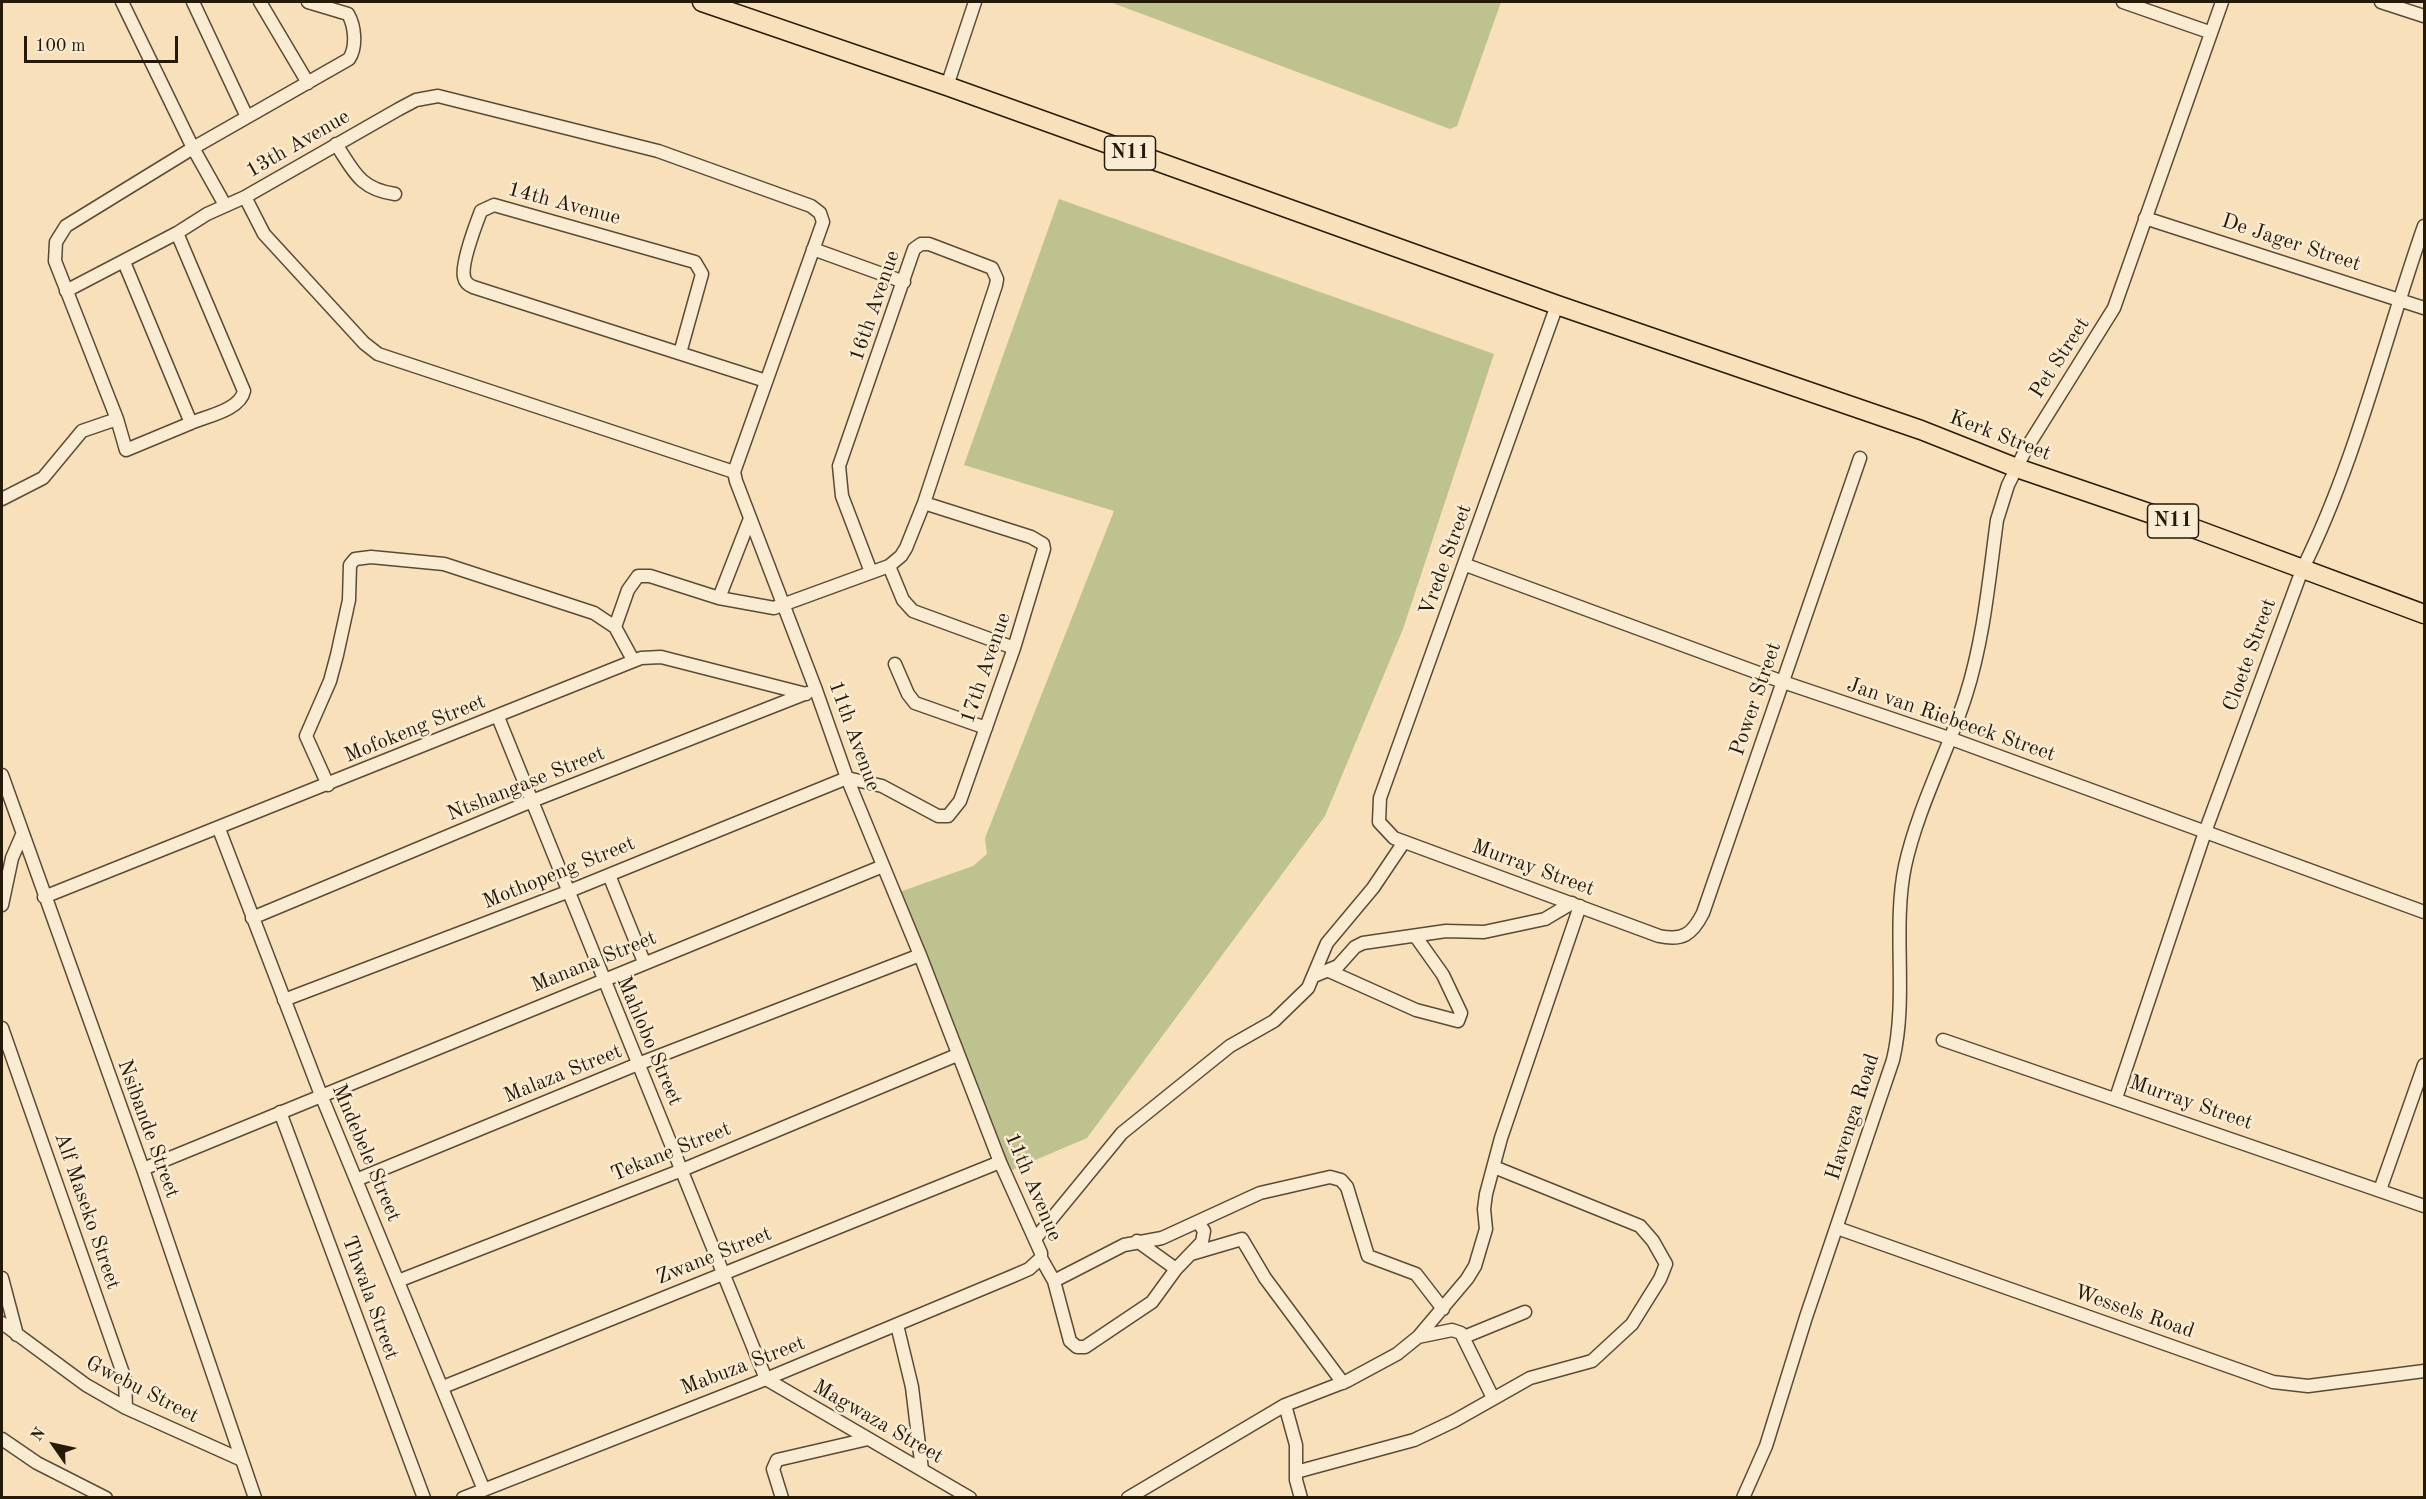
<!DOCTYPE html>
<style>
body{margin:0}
#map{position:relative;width:2426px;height:1499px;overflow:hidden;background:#f8e0bb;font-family:"Old Standard TT",serif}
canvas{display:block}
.frame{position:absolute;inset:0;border:3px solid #251908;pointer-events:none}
.north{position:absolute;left:24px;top:1415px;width:60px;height:60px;-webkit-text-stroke:4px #faebd3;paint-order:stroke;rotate:304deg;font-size:16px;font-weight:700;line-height:24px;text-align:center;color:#251908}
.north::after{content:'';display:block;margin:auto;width:21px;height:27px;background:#251908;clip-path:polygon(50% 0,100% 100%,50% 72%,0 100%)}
.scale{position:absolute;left:24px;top:36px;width:154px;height:27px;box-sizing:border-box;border:3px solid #251908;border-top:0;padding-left:8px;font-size:18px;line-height:21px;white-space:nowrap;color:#251908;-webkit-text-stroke:4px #faebd3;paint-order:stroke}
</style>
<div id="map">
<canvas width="2426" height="1499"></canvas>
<div class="frame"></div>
<div class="north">N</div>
<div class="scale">100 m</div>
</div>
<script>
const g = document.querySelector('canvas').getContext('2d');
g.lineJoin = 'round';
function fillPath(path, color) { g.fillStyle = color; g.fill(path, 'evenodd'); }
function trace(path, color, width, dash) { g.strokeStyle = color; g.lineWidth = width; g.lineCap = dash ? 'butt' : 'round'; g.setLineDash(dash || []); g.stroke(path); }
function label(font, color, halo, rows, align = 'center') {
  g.font = font + ' "Old Standard TT",serif'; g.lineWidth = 5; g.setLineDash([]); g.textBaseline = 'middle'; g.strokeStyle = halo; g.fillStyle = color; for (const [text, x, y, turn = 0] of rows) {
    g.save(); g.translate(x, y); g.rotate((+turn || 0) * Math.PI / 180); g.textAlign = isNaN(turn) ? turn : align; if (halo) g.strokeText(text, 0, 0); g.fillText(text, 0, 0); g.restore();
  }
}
fillPath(new Path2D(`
 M1110,2H1501L1457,126L1450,129Z
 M1059,199L1494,354L1403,629L1325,816L1087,1138L1005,1173L891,895L973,866L987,854L985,838L1114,511L964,465Z`), '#bec28f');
const minor = new Path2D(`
 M122,2L193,148L225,205
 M193,2L247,117
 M260,2L308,83
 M2123,2L2209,32
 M2381,2L2424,16
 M947,86L975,2
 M336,144C354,172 360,189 395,194
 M2145,218L2424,308
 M177,233L244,391C240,410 207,416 191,423
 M813,249L904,282
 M124,262L191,423L126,450L117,419L55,261L56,242L66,226L193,148L349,59C357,47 355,26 348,14L308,2
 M66,291L177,233L207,214L245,197
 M1557,305L1380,798L1379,822L1394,838L1659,936C1682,941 1692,935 1703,913L1860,458
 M680,353L702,274L695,262L494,205L481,211C476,224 461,264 464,277C465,282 468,285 473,287L766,381
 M2,499L43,478L82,431L117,419
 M1466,565L1783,682L1949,738L2424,912
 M889,566L903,600L913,611L1014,648
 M719,598L749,521
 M615,627L628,590L638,576H650L719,598L774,608L889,566L901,556L906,548L924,503L996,285L997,279L992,268L929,244H921L914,249L839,466L842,496L871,572
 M895,664L908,694L915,703L986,728
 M498,717L766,1379
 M2,775L143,1169L255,1498
 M328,785L306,736L330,681L337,655L349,600L350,565L355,559L371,557L444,564L594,613L615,627L633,660
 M219,829L321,1095L484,1490
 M609,875L644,962
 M44,897L641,658L661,657L806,694
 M2,905L12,858L22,835
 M252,918L532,801L807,693
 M1329,971L1416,1010L1458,1021L1461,1013L1443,975L1416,937
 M1314,976L1338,966L1355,947L1363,943L1446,931L1484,932L1545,919L1572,903
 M284,1000L567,892L847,778L882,786L938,816H948L960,801L1014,648L1044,549L1043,544L1031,537L924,503
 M2,1028L125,1379L126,1408
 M1943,1040L2424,1206
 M2116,1098L2205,832L2302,570C2356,462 2384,340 2424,226
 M280,1112L424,1498
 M143,1169L883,866
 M356,1180L638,1064L920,955
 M2380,1190L2424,1065
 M1837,1228L2273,1382L2308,1386L2424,1371
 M1035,1239L1122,1133L1230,1046L1274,1021L1308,988L1327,943L1373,888L1404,842
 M1137,1241L1176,1269
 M1191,1254L1242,1239L1265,1278L1343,1383
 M1041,1258L1054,1281L1070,1341L1077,1347H1085L1152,1302L1176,1269L1202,1242L1204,1231L1198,1222
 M2,1278L17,1335
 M398,1281L682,1170L957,1055
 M1054,1281L1124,1245L1162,1238L1260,1193L1330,1177L1341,1180L1347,1187L1368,1256L1416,1274L1443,1309
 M2,1323L86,1385L126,1408L242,1460
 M897,1325L912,1387L922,1470
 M1418,1337L1452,1330L1461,1333L1493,1398
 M1464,1337L1525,1312
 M766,1379L970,1498
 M443,1387L1000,1162
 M1285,1405L1296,1445V1480L1301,1498
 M2,1439L37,1463L106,1498
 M1296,1472L1414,1440L1454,1421L1530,1378L1592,1361L1632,1324L1660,1279L1666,1264L1653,1241L1640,1226L1494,1167
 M463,1498L766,1379L1013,1276L1029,1269L1041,1258V1253L1000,1162L920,955L847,778L816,690L736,481L734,472L823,222L820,213L811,206L658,151L438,96L416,100L399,109L245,197L264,234L364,343L378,354L734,472
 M782,1498L773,1469L777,1460L868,1439
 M1128,1498L1285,1405L1347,1381L1397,1354L1418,1337L1467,1279L1475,1266L1486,1229L1484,1209L1486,1194L1501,1138L1580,906
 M1743,1498L1766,1446L1806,1317L1893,1060C1908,997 1892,929 1905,866C1918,807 1948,752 1966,695C1984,638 1989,579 1997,520L2008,485L2026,449L2114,308L2222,2`);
const highway = new Path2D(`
 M702,2L947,86L1557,305L1921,430L2017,468L2190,527L2424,614`);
trace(minor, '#5a4b35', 15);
trace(highway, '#251908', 21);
trace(minor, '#faebd3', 12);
trace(highway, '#f8e0bb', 18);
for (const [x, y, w] of [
 [1130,153,51],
 [2173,521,51]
]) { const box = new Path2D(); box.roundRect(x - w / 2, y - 17, w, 34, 4.5); g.fillStyle = '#faebd3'; g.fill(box); trace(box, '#251908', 1.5); }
label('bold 20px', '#251908', null, [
 ["N11",1130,153],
 ["N11",2173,521]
]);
label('21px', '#251908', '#faebd3', [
 ["13th Avenue",298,144,-30],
 ["14th Avenue",564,204,15],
 ["De Jager Street",2291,243,18],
 ["16th Avenue",875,306,-71],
 ["Pet Street",2060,358,-57],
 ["Kerk Street",2000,436,21],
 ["Vrede Street",1446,560,-70],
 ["Cloete Street",2250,655,-70],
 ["17th Avenue",986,668,-71],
 ["Power Street",1756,699,-71],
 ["Jan van Riebeeck Street",1951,720,19],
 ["Mofokeng Street",415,729,-22],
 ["11th Avenue",854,736,70],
 ["Ntshangase Street",526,784,-22],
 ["Murray Street",1533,868,20],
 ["Mothopeng Street",559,873,-22],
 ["Manana Street",594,962,-22],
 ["Mahlobo Street",649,1041,67],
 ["Malaza Street",563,1074,-22],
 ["Murray Street",2191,1103,19],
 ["Havenga Road",1853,1117,-72],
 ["Nsibande Street",148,1129,70],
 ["Tekane Street",671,1152,-22],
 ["Mndebele Street",366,1153,67],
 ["11th Avenue",1033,1187,67],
 ["Alf Maseko Street",87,1211,71],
 ["Zwane Street",714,1256,-22],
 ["Thwala Street",370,1298,70],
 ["Wessels Road",2134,1312,19],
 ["Mabuza Street",743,1366,-21],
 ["Gwebu Street",142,1390,27],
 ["Magwaza Street",878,1422,30]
]);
</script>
